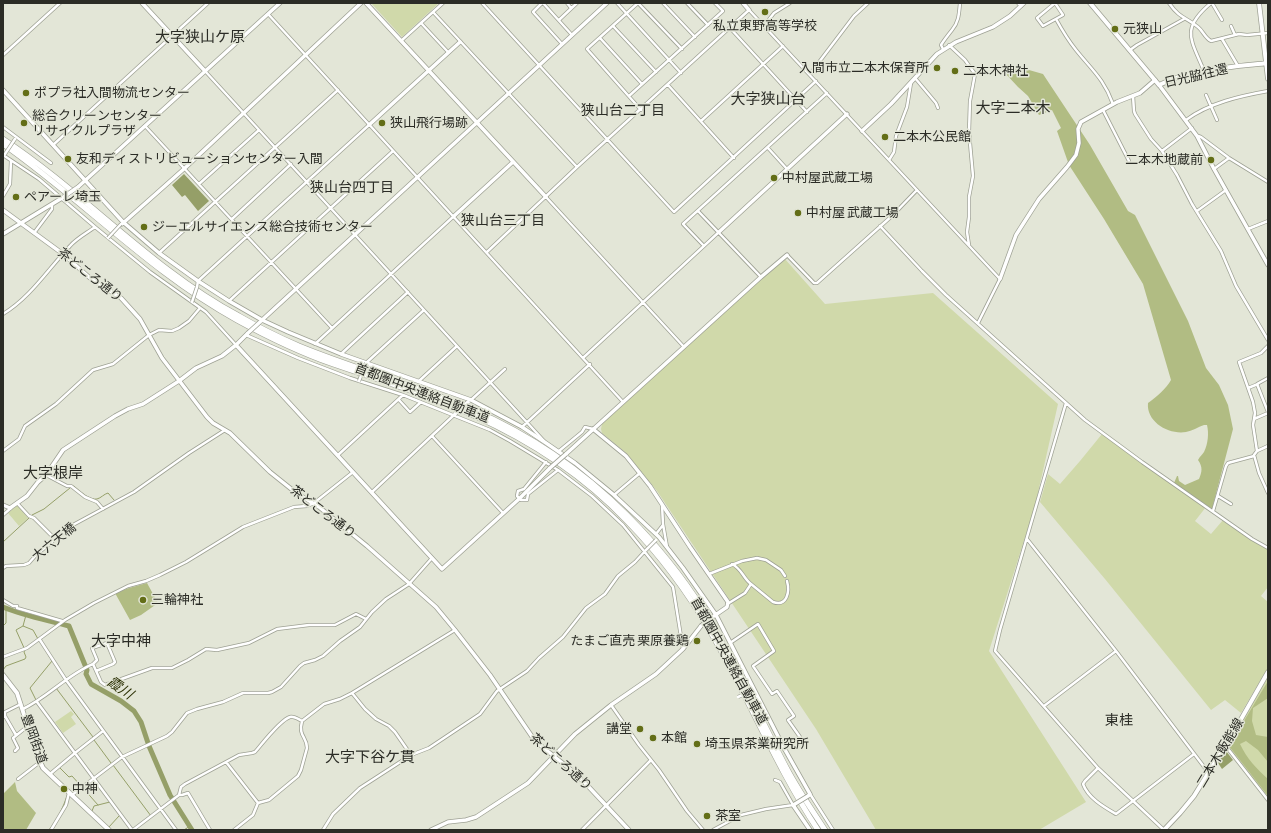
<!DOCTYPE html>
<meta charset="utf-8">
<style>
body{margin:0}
#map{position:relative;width:1271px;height:833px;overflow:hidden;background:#e3e6d7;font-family:"Asap Condensed",sans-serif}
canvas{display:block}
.frame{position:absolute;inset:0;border:4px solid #2b2c26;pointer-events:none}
</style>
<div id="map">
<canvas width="1271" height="833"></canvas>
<div class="frame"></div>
</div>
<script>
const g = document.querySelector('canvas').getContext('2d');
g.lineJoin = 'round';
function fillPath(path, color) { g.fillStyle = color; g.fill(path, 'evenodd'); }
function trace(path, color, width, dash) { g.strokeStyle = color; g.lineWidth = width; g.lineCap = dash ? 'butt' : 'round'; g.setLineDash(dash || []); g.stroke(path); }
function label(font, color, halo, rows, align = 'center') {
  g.font = font + ' "Asap Condensed","Noto Sans JP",sans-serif'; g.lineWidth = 3; g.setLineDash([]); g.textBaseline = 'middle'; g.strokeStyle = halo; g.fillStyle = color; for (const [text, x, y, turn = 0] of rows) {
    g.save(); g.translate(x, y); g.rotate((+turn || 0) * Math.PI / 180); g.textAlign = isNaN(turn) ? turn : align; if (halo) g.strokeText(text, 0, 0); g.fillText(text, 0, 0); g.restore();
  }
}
fillPath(new Path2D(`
 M371,3H439L402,37Z
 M784,258L825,304L933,293L1058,404L1035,506L989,651L1086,802L1039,830H876L816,729L657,491L625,452L602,433L601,429L602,424Z
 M1102,434L1206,507L1195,521L1211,534L1223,520L1252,540L1268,550V587L1261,596L1268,602V668L1241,713L1225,700L1211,710L1105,579L1040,502L1048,474L1060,484L1080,461Z
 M17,505L28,518L19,526L8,513Z
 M1268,676V798L1228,746Z
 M71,711L74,714L71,717L76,724L63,733L55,722Z`), '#d0d9aa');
fillPath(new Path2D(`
 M1015,66L1043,74L1090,145L1128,211L1135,215L1188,321L1206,368L1219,385L1228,405L1233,429L1212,509L1174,483L1177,476H1178L1179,481L1185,485L1199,479C1202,472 1203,467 1198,460C1200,456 1202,455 1204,452C1208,444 1209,433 1207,425H1204C1198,427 1192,431 1186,432C1169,435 1146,422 1148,403C1155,398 1167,388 1171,380L1143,284L1104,219L1069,165L1057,131L1061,128L1052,110L1039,115L1028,96L1018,87L1005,73Z
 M147,583L158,603L141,615L130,620L115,593L129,588Z
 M1268,681V698L1253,708L1252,721L1256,735L1268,737V762L1258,750L1246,741L1240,744C1247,759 1256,768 1268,779V796L1229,746Z
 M15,782L17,791L36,813L26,830H3V794Z`), '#b1bc83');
fillPath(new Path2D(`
 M184,174L209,201L198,211L185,195L182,197L172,185Z
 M1226,751L1233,760L1222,769L1218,763Z`), '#959f68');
trace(new Path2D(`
 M74,486C78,490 90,501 97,499C101,498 104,494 108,493L114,500
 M32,515L44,509L70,488
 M3,542L29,518
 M26,615L23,626L33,630L38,639
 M3,626L6,623V608
 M3,670L6,666L25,659L26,657L24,652L25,650L16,630L23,626
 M56,688L93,737
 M36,700L30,688L52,661L43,646
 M94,740L111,763
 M113,765L151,816
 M59,767L69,777L72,776L81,786
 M94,780H93L103,793
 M83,788L98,805
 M92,811L94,806L110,802
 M60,813L64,804L67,796
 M109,827L119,816
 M49,830L52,826
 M184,830L190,826`), '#959f68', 1);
trace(new Path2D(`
 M3,607C24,616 47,620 69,626L87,670L86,674L91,684L121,701L134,711L141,722L149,746L170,795L192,830`), '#959f68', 5);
const minor = new Path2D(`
 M443,3L433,12L577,167
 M482,3L674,212L816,81
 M542,3L533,12L562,44
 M543,3L572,35
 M567,3L571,8
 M617,3L681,73
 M638,3L587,49L641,110
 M638,3L682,49
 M663,3L695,37
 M687,3L708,25
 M1018,3L1021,6
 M1055,3L1037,18L1043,26L1063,15L1055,3
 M1169,3C1180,19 1186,17 1198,27C1203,31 1205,38 1211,41L1239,34L1247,35L1268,33
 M1212,3L1222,20
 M268,14L623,402
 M1056,19C1062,30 1068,40 1076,50C1092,70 1104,79 1113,104
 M559,20L577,3
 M421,23L448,52
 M613,26L656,72
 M764,26L774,13L790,3
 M1231,26L1235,35
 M730,28L807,112
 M600,38L642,84
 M1222,39L1238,66
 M401,41L433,12
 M949,45L965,60L975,74L970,101L969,132L973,176L969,197V217L967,232L969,245
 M943,49L941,45C944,40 948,35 952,30C959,22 959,13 960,3
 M1130,50L1137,45L1184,19
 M3,55L60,3
 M205,71L544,441
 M1204,71C1191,39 1180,29 1211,3
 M810,74L854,16L868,3
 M915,78L936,103L938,108
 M668,85L734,158
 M1206,95L1217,120
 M629,96L723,11L715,3
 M1133,96L1134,111L1135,114L1151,139L1162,151L1177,175L1192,204L1221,251L1236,286L1268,340
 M1103,110L1129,161
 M1186,120C1209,103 1240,96 1268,91
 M701,121L783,46
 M145,126L332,328
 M3,127L51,163
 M1198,136L1201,137L1229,158L1268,182
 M53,145L208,3
 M768,148L787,169
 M1162,151L1192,128
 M3,155L39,179L95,227
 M889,160L894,152L896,136L907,107L911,83
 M1214,169L1229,158
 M199,184L259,130
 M3,196L10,184L11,161
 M546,197L684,347
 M698,211L761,277
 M1197,211L1226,190
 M232,219L291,164
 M880,226L922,271L946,295L1085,420L1142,462L1252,539L1268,548
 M1248,229L1268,221
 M34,233L52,209V205
 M704,246L683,224L827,93
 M487,252L577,167L749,10L1000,279L978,323
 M159,253L338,90
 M787,255L814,283H817L893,215L917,190
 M197,287L198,281L369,125
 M229,301L393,151
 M3,314C30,298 49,268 70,246C77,238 87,233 95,227L150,272L206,312L236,345
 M246,335L298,358L350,378L403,395L490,430L510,441L558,470L592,496L623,525L673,587L683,649
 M315,344L454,216
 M341,354L408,292
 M584,357L719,232
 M366,363L424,310
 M1268,378L1257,384L1268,412
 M419,381L457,346
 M1248,388L1258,384
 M399,400L410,412L421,402
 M471,400L505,369
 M1066,403L1000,630L995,651L1098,768L1164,830
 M1254,419L1268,413
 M522,427L590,364
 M432,436L503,513
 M1268,446L1257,451L1254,455L1259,473L1268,493
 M3,451L19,439L25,426L56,404L93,370L113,364L149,335L159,330L172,331L179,328L189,321L200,308
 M559,451L582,432L585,427L593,429
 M1257,451L1253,425L1255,413L1253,402L1239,362L1261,353L1268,346
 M338,455L403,395
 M546,462L524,489L518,491L517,496L521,500H527L528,494L558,470
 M46,475L67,486H71L85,497L97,502L103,509
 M372,492L454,415
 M614,495L640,473
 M1218,496L1231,504
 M17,503L29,516L34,518L55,539
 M662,505L663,524L667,547
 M1213,511L1226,466L1228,463L1254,456
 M3,515L11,508
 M656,534L663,525
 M1027,539L1116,651L1208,772
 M732,564C742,569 743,578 751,584
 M3,568L6,566L24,565L29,563L36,555L71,526L134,492L189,453L225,430
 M709,574L742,561L757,558L766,560L781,570L785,576
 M3,600L13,606H17V608L62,621
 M729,603L745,593L751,584L773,602C787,607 790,592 787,581
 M40,640L66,680L176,830
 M730,643L758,624L774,651L753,666L772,694L777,691L794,716L788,720L800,737L784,748
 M3,657L27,648L65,620L94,603L128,586L146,581L160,575L186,562L243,527L294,507L307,506L314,503L353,472
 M93,664L97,660L92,648L107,643L115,662L113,664L96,671
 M352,693L365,709L376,719L389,726L395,732L411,755
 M37,702L132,830
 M611,705L639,745L659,770L687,811L703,830
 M1044,706L1116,651
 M23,709C48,697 67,675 93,664L101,682L105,685L152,668H172L188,660L206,649L217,650L249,643L277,629L309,625H335L356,614L366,619
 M5,716L16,735
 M3,717L5,716V712L21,704
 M1225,745L1268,800
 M15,751L18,748L13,738L28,726
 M226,762L258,803
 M1098,768L1085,781L1083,784C1088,798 1104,807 1116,814L1194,754
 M50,774L75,753L103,731
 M18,779L40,762
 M810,794L833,830
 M72,795L122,757L167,736L172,732L187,713L197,709L223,702L243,693H268L272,692L281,687L300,666L304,663L315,660L323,656L340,641L360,627L372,612L386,599L409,584L432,558
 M179,795H182L188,793L210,830
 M51,830L66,805L69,793
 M133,830L179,795L181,787L185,784L239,755L252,753L255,752C262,744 280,720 290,717C294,716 298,719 302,721L324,704L340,699L352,693L455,630
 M234,830L253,815L258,803L269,800L298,776L301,770L307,748C307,736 298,737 302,721
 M323,830L333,814L360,788L411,755L429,748L480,714L497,691L527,671L539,658L563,637L586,608L605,594L618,576L635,562L646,550
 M582,830L651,760
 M713,830L741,815L766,809L793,805L780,782L775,780`);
const tertiary = new Path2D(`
 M142,3L205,71
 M366,3L546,197
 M743,3L749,10
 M1159,85L1197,136L1214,169L1268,265
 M3,90L123,222L159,253L198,281L229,301L262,320L288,332L341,354L471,400L522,427L546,443L575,463L614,495L659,537L683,568L716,615L784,748L810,794L808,796
 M369,125L460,42
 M862,131L891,104L937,54L956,42L993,27L1010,16L1024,3
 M78,187L280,3
 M3,210L63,254L90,278L121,298L140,319L162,358L207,417L213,423L230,433L270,472L295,492L319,507L367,546L436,607L455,630L490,675L535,741L570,769L587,785L629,830
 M454,216L513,162
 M122,224L185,168L361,3
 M719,232L847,114
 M3,234L62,198
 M1000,279L1016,235L1023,224L1039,199L1067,167L1076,155L1079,143L1078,129L1081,122L1117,102L1140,93L1155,80
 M261,321L607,3
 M236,345L442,569L519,499L550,468
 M593,429L626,456L650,486L690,547L728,602L727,607L714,616
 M566,454L761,277L787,255
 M3,505L10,508L27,496L38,482L46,475L63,450L115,416L128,409L143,404L179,381L196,368L222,356L236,345L248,333
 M795,804L793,805L810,830
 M431,830L448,822L466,820L476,817L528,783L575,734L611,705L656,674L683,649L701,626`);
const secondary = new Path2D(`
 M1090,3L1159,85C1192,69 1231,67 1268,63
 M1259,3L1268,79
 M1164,830L1180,813L1194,796L1236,728L1268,672`);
const primary = new Path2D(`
 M3,675L17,693L37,755L43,768L109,830`);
const motorway = new Path2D(`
 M3,139C85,193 151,269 239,316C258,327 278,337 299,346C355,369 415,385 471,409C529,434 583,471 627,515C656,544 682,576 704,611C735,661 759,716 787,769C798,790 812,810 825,830
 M3,144C83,200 151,273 237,320C268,337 299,352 333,364C379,380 427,394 473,415C529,440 584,476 627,521C659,554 687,591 710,631C748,696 776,767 818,830`);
trace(minor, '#9ea194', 4);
trace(tertiary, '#9ea194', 5);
trace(secondary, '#9ea194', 5.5);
trace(primary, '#9ea194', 5.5);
trace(motorway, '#9ea194', 6);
trace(minor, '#fff', 2.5);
trace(tertiary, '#fff', 3.5);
trace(secondary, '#fff', 4);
trace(primary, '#fff', 4);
trace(motorway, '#fff', 5);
const minorBridge = new Path2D(`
 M5,154L15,139
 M108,238L121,224
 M192,302L197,287
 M359,381L366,363
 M646,550L656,540
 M738,697L753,690`);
const tertiaryBridge = new Path2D(`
 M62,198L78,187
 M248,333L260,322
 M455,414L468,402
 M550,468L566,454
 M701,626L712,617
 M795,804L808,796`);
trace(minorBridge, '#9ea194', 4, []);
trace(tertiaryBridge, '#9ea194', 5, []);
trace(minorBridge, '#fff', 2.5);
trace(tertiaryBridge, '#fff', 3.5);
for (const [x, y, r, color] of [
 [765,12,4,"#636e17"],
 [1115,29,4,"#636e17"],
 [937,68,4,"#636e17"],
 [955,71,4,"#636e17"],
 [26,93,4,"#636e17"],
 [24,123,4,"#636e17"],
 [382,123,4,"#636e17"],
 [885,137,4,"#636e17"],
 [68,159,4,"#636e17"],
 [1211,160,4,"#636e17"],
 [774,178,4,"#636e17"],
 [16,197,4,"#636e17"],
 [798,213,4,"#636e17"],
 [144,227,4,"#636e17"],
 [143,600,4,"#636e17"],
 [697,641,4,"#636e17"],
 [640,729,4,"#636e17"],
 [653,738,4,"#636e17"],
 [697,744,4,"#636e17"],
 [64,789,4,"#636e17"],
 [707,816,4,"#636e17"]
]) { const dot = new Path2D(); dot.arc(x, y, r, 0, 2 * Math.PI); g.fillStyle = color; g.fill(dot); trace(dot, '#e3e6d7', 1.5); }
label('13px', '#2b2c26', '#e3e6d7', [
 ["私立東野高等学校",765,26,"center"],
 ["元狭山",1123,29],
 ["入間市立二本木保育所",929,68,"right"],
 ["二本木神社",963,71],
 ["ポプラ社入間物流センター",34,93],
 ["総合クリーンセンター",32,116],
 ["リサイクルプラザ",32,131],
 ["狭山飛行場跡",390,123],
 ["二本木公民館",893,137],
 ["友和ディストリビューションセンター入間",76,159],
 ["二本木地蔵前",1203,160,"right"],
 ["中村屋武蔵工場",782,178],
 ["ペアーレ埼玉",24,197],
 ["中村屋 武蔵工場",806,213],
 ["ジーエルサイエンス総合技術センター",152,227],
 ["三輪神社",151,600],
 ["たまご直売 栗原養鶏",689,641,"right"],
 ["講堂",632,729,"right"],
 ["本館",661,738],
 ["埼玉県茶業研究所",705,744],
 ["中神",72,789],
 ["茶室",715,816]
], 'left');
label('13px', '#2b2c26', '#e3e6d7', [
 ["日光脇往還",1196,76,-13],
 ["茶どころ通り",90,275,38],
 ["首都圏中央連絡自動車道",422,393,21],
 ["茶どころ通り",323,512,37],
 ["大六天橋",54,542,-39],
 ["首都圏中央連絡自動車道",729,661,61],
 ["豊岡街道",34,739,70],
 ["二本木飯能線",1220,753,-59],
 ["茶どころ通り",561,762,42]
]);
label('14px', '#2b2c26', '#e3e6d7', [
 ["狭山台二丁目",623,111],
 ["狭山台四丁目",352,188],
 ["狭山台三丁目",503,221],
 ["東桂",1119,721]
]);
label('italic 14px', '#2a2f02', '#e3e6d7', [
 ["霞川",120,688,34]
]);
label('15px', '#2b2c26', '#e3e6d7', [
 ["大字狭山ケ原",200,37],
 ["大字狭山台",768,99],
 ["大字二本木",1013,108],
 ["大字根岸",53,473],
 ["大字中神",121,641],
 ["大字下谷ケ貫",370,757]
]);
</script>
